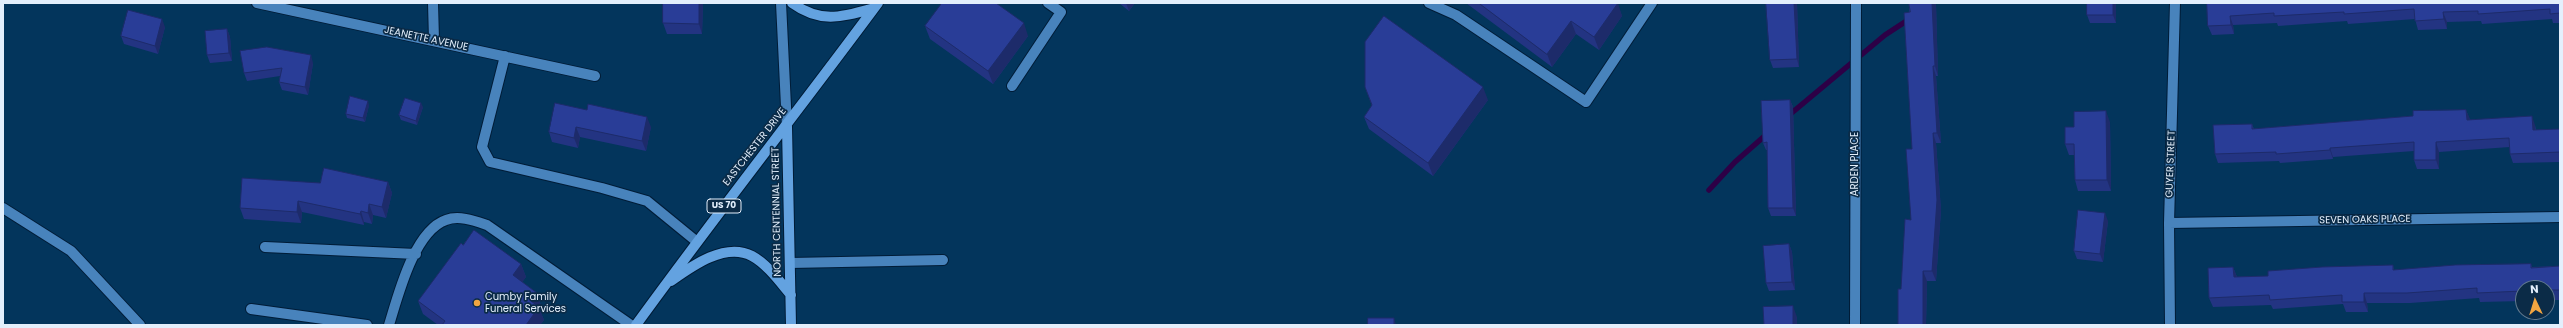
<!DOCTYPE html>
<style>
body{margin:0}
#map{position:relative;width:2563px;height:328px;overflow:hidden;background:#03355c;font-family:Poppins,sans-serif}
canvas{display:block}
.frame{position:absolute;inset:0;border:4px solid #e3effc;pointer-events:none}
.north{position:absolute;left:2515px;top:280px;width:40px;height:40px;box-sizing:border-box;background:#0b2b47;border:1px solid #61798f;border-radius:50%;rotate:356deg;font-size:11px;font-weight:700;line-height:16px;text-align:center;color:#e3effc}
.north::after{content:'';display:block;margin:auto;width:14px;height:18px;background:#f2a541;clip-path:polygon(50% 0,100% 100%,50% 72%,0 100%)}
</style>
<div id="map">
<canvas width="2563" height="328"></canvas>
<div class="frame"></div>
<div class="north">N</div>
</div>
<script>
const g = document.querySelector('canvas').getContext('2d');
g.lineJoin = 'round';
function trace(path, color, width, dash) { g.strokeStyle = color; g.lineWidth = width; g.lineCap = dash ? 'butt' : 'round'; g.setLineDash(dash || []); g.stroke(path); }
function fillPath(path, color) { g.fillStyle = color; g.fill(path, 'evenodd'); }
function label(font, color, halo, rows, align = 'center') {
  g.font = font + ' Poppins,sans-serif'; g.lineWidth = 3.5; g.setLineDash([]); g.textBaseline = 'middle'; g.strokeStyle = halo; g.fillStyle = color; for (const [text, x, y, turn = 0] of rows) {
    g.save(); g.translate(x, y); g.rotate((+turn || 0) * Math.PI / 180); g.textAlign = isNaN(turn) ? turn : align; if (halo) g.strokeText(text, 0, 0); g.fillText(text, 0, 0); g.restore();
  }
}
trace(new Path2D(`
 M1788,116L1885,35L1911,18
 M1709,190L1735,162L1768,133`), '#2d0046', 5.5);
const minor = new Path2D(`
 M257,3L595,76
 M433,3L434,40
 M781,3L787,127
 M1429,3L1456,15L1586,102L1652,3
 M505,56L482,147L490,162L602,188L647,201L696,241
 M1012,86L1061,12L1048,3
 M3,208L71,251L140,325
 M2169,223L2560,217
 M265,247L416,254
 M790,263L943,260
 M251,309L367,325
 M389,325C398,296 414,231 446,220C459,215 475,221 487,225L631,325
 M1855,325L1856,3
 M2170,325L2169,223L2175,3`);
const major = new Path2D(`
 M792,3C821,24 842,17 874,8
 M787,127L791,325
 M671,281C692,266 725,242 752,256C767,264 780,282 791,295
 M636,325C715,216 798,111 878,3`);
trace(minor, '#001c37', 12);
trace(major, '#001c37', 12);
trace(minor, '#4883bc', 10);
trace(major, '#63a2e0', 10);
fillPath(new Path2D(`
 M703,3L702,34H667L663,23Z
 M1119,3H1135L1129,11Z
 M1466,3H1617L1622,16L1599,50L1576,34L1552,67Z
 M1797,3L1799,67L1773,68L1770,60Z
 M1909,3H1939V4H1936L1938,76H1936L1941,143H1936L1941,210L1936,281H1927L1926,325H1898L1901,289L1911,220L1912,149Z
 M2116,3V23H2090L2087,15Z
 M2207,3H2560V23H2553L2552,19L2482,24L2481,21L2447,22V29L2418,30L2415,19L2348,24L2347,21L2278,26L2277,23L2233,25L2234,34L2212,35L2208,26Z
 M925,26L1028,36L993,84L930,39Z
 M165,27L158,54L124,44L121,36Z
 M227,29L230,37L232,61L210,63L207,55Z
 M313,63L308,95L282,90L279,82L280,76L247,81L244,73Z
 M1365,87L1488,100L1433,176L1369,129L1364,117L1372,106Z
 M1790,100L1793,107L1796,216H1771L1768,208L1767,150H1766L1763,143Z
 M369,105L365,122L347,118L346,114Z
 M423,107L417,125L401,120L399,115Z
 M587,110L651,127L646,151L580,137L578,148L552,142L549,132Z
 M2466,110L2470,120L2535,125L2536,130L2560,129V162L2513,163L2510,154V147L2439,152V169H2417L2414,160V151L2333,157V159L2280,163L2279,161L2218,163L2215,154L2252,124L2254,129L2413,116Z
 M2110,122L2111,191H2078L2075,180L2074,155H2069L2065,144L2074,127Z
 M388,182L392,193L386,218L373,215L372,224L364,222V225L302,212L301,223L244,219L240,208L320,183Z
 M2108,221L2103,262L2077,259L2074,251Z
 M1789,244L1792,252L1795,290L1769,291L1766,283Z
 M463,245L521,264L526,277L522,282L537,293L541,306L539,308L544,320L540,325H438L423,314L418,301Z
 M2531,264L2532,267L2560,266V300H2547V288H2523V301L2480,302L2479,298L2410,303H2367L2368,312H2346L2343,304L2273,309L2271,305L2213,307L2209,298L2233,267L2237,277L2268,276L2393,265L2394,270Z`), '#233482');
fillPath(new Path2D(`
 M699,3H703L702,34L699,24Z
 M1126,3H1135L1129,11Z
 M1618,3L1622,16L1599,50L1594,37Z
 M1794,3H1797L1799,67L1797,59Z
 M1932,3H1935L1936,4L1938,76L1935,66Z
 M2113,3H2116V23L2113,15Z
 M2443,12L2447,22V29L2444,19Z
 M2230,16L2233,25L2234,34L2231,25Z
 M162,19L165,27L158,54L155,46Z
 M1571,21L1576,34L1552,67L1547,54Z
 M1024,23L1028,36L993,84L988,71Z
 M227,29L230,37L232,61L229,53Z
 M311,55L313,63L308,95L305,87Z
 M1933,66L1936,76L1941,143L1937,133Z
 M1483,87L1488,100L1433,176L1428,163Z
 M1790,100L1793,107L1796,216L1793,208Z
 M368,101L369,105L365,122L363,118Z
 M421,103L423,107L417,125L416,121Z
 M2466,110L2470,119V129L2467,120Z
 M2106,111L2110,122L2111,191L2107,180Z
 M2532,116L2535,125L2536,139L2533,130Z
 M647,117L651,127L646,151L642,141Z
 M576,127L580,137L578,148L574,138Z
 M1933,133L1936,143L1941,210L1936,281L1932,271Z
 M2436,142L2439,152V169L2436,160Z
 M2330,148L2333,157V159L2330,150Z
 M388,182L392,193L386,218L382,207Z
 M298,201L302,212L301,223L297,212Z
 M369,204L373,215L372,224L368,213Z
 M361,211L364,222V225L360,214Z
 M2105,213L2108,221L2103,262L2100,254Z
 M1789,244L1792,252L1795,290L1792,282Z
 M521,264L526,277L518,288L513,275Z
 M2233,267L2237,277H2234Z
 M1923,271L1927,281L1926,325H1923Z
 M537,293L541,306L539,308L544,320L540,325H526L531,301Z
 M2364,293L2367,303L2368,312L2364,302Z
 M1793,306L1797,317V325H1793Z
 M1394,318L1396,325H1394Z`), '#1d2b6a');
const building = new Path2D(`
 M663,3H699V24L663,23Z
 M942,3H996L1024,23L988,71L925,26Z
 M1479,3H1618L1594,37L1571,21L1547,54Z
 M1766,3H1794L1797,59L1770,60Z
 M1909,3H1932L1935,66H1933L1937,133H1933L1937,200L1932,271H1923V325H1898V289H1901L1905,219L1911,220L1906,149H1912L1904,13L1910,12Z
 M2087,3H2113V15H2087Z
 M2207,3H2560V13L2550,14V9L2478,14V11L2443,12L2444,19L2415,21L2414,9L2344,14V12L2274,16V13L2230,16L2231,25L2208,26Z
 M128,10L162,19L155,46L121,36Z
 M1384,16L1483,87L1428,163L1364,117L1372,105L1365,87V42Z
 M227,29L229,53L207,55L205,31Z
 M267,47L311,55L305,87L279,82L282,68L244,73L240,51Z
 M350,96L368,101L363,118L346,114Z
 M405,98L421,103L416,121L399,115Z
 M1790,100L1793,208H1768L1767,142L1763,143L1761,101Z
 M555,103L587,110L588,104L647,117L642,141L576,127L574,138L549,132Z
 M2466,110L2467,120L2532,116L2533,130L2560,129V152L2510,154L2509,138L2436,142V160H2414V142L2330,148V150L2276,154V152L2215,154L2213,125L2252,124V129L2413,116V111Z
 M2106,111L2107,180H2075L2074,144H2065V127H2074V112Z
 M324,168L388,182L382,207L369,204L368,213L361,211L360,214L298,201L297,212L240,208L242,178L320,183Z
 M2078,210L2105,213L2100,254L2074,251Z
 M474,230L521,264L513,275L537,293L531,301L539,307L526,325H442L445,321L418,301L461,243L463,245Z
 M1789,244L1792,282L1766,283L1763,246Z
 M2531,264V268L2560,266V290H2547V288H2523V291L2477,293V288L2407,293H2364V302H2342V295L2270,300L2269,295L2209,298L2208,268L2233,267L2234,277L2268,276V271L2322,267L2393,265V270L2455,265Z
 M1793,306V325H1764L1763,307Z
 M1368,318H1394V325H1368Z`);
fillPath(building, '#293d97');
trace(building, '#1d2b6a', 1);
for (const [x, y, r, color] of [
 [477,303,4,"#f2a541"]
]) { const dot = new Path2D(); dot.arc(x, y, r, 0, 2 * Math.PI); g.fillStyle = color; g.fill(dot); trace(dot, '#0b2b47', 1.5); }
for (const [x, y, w] of [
 [724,206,34]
]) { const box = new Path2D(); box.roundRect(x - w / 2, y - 7, w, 14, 3); g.fillStyle = '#0b2b47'; g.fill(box); trace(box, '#e3effc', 1); }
label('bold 9px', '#e3effc', null, [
 ["US 70",724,206]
]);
label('10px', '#e3effc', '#0b2b47', [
 ["JEANETTE AVENUE",426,39,12],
 ["EASTCHESTER DRIVE",755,147,-52],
 ["ARDEN PLACE",1855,164,-90],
 ["GUYER STREET",2171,164,-88],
 ["NORTH CENTENNIAL STREET",777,212,-91],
 ["SEVEN OAKS PLACE",2365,220,-1]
]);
label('10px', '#e3effc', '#0b2b47', [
 ["Cumby Family",485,297],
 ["Funeral Services",485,309]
], 'left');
</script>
